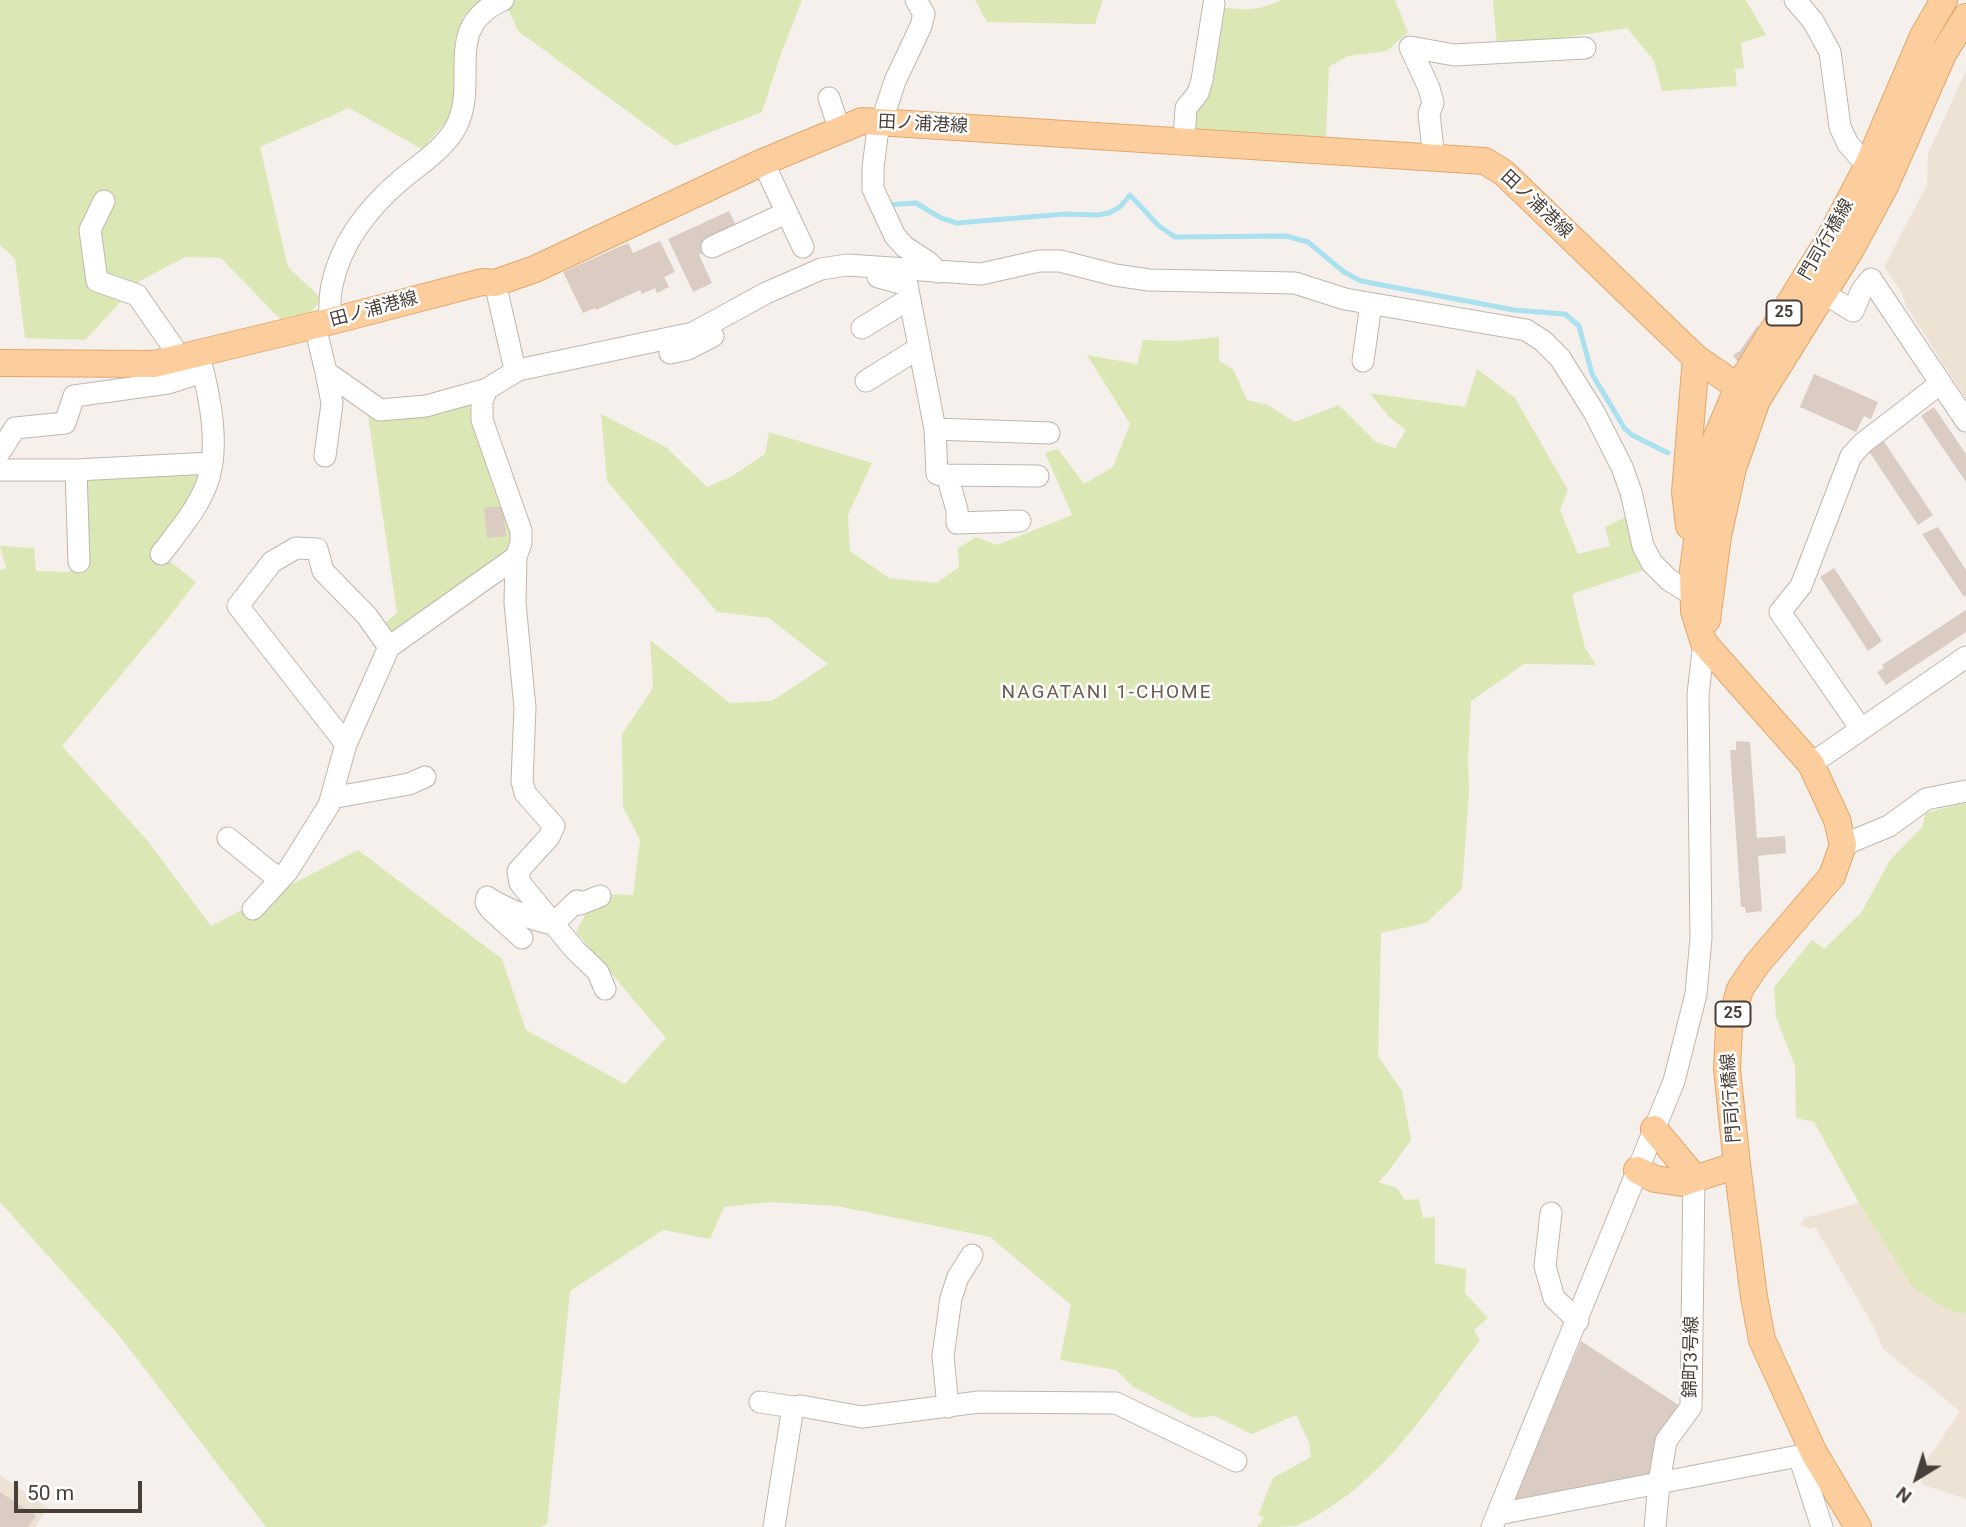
<!DOCTYPE html>
<meta charset="utf-8">
<style>
body{margin:0}
#map{position:relative;width:1966px;height:1527px;overflow:hidden;background:#f5f0eb;font-family:Roboto,sans-serif}
canvas{display:block}
.north{position:absolute;left:1882px;top:1443px;width:70px;height:70px;-webkit-text-stroke:5px #fff;paint-order:stroke;rotate:218deg;font-size:19px;font-weight:700;line-height:28px;text-align:center;color:#493f39}
.north::after{content:'';display:block;margin:auto;width:24px;height:32px;background:#493f39;clip-path:polygon(50% 0,100% 100%,50% 72%,0 100%)}
.scale{position:absolute;left:14px;top:1481px;width:128px;height:32px;box-sizing:border-box;border:4px solid #493f39;border-top:0;padding-left:9px;font-size:21px;line-height:24px;white-space:nowrap;color:#493f39;-webkit-text-stroke:5px #fff;paint-order:stroke}
</style>
<div id="map">
<canvas width="1966" height="1527"></canvas>
<div class="north">N</div>
<div class="scale">50 m</div>
</div>
<script>
const g = document.querySelector('canvas').getContext('2d');
g.lineJoin = 'round';
function fillPath(path, color) { g.fillStyle = color; g.fill(path, 'evenodd'); }
function trace(path, color, width, dash) { g.strokeStyle = color; g.lineWidth = width; g.lineCap = dash ? 'butt' : 'round'; g.setLineDash(dash || []); g.stroke(path); }
function label(font, color, halo, rows, align = 'center') {
  g.font = font + ' Roboto,"Noto Sans JP",sans-serif'; g.lineWidth = 5; g.setLineDash([]); g.textBaseline = 'middle'; g.strokeStyle = halo; g.fillStyle = color; for (const [text, x, y, turn = 0] of rows) {
    g.save(); g.translate(x, y); g.rotate((+turn || 0) * Math.PI / 180); g.textAlign = isNaN(turn) ? turn : align; if (halo) g.strokeText(text, 0, 0); g.fillText(text, 0, 0); g.restore();
  }
}
fillPath(new Path2D(`
 M1966,70V399L1906,306L1902,293L1884,267L1927,185L1928,154Z
 M1859,1203L1912,1287L1948,1310L1966,1314V1499L1921,1484L1923,1466L1960,1411L1883,1349L1875,1329L1815,1227L1810,1229L1800,1224L1805,1218Z
 M0,1475L48,1508L35,1527H0Z`), '#eee2d5');
fillPath(new Path2D(`
 M0,0H487L463,17L453,114L422,149L349,108L260,147L288,267L322,299L311,312L280,319L221,258L185,257L140,281L85,340L25,338L15,259L0,245Z
 M504,0H802L781,54L762,112L675,146L518,31Z
 M975,0H1103L1095,24L987,22Z
 M1281,0H1395L1408,32L1387,51L1348,56L1329,67L1326,138L1189,129L1217,7C1244,10 1256,12 1281,0Z
 M1493,0H1746L1766,35L1741,43L1744,68L1735,69L1737,86L1662,91L1654,61L1627,28L1497,48Z
 M1219,337V361L1233,369L1247,400L1268,405L1294,422L1339,405L1376,442L1395,448L1406,430L1388,416L1370,393L1465,407L1477,369L1515,398L1568,490L1560,510L1578,554L1610,546L1605,527L1625,517L1641,555L1650,568L1572,594L1585,648L1596,665L1524,664L1471,701L1468,760L1469,792L1462,889L1426,923L1381,933L1378,1056L1402,1091L1411,1140L1388,1172L1378,1182L1397,1188L1405,1200L1419,1199L1423,1218L1435,1217V1263L1466,1269L1465,1293L1488,1318L1474,1330L1480,1340C1433,1401 1392,1470 1324,1511C1315,1516 1305,1523 1295,1526C1284,1527 1269,1527 1257,1527L1264,1518L1258,1515L1273,1478L1311,1457L1309,1442L1296,1415L1252,1434L1215,1416L1194,1418L1132,1386L1116,1370L1060,1360L1071,1305L990,1237L837,1206L770,1202L724,1207L710,1239L663,1230L570,1291L547,1524L540,1527H266L117,1333L0,1202V570L6,568L0,546L34,548L36,571L69,572L74,565L84,480L205,471L158,552L196,582L170,616L62,746L147,840L211,926L358,850L502,959L526,1030L625,1084L666,1038L576,932L596,894L633,895L640,840L623,807L622,734L653,688L650,640L730,703L772,701L828,664L769,618L717,612L607,481L601,414L666,447L707,487L732,476L765,454L769,432L872,463L848,515L850,551L889,578L937,583L959,567L958,548L976,537L997,545L1072,515L1045,453L1058,449L1084,484L1113,467L1130,424L1087,355L1137,364L1143,340L1178,341Z
 M468,404L504,496L515,536L512,553L395,635L381,626L397,613L368,416Z
 M1966,802V1314L1948,1310L1912,1287L1859,1203L1814,1122L1796,1118L1795,1066L1776,1017L1774,987L1812,940L1824,949L1861,913L1890,860L1922,827L1926,813Z`), '#dbe8b5');
trace(new Path2D(`
 M886,205L916,203L941,218L957,223L1065,214L1097,215L1109,213L1120,207L1130,195L1159,226L1175,237L1286,236L1308,242L1344,272L1361,281L1514,310L1565,314L1579,326L1592,374L1625,429L1632,435L1668,453`), '#aae1ef', 5);
fillPath(new Path2D(`
 M729,211L737,228L699,255L712,283L693,292L668,239Z
 M660,241L675,272L664,277L669,287L657,293L655,288L642,294L640,290L596,310L595,308L583,313L563,272L628,243L633,253Z
 M1757,326L1763,330L1744,358L1737,361L1733,355L1740,351Z
 M1814,374L1878,402L1871,419L1864,416L1856,432L1800,407Z
 M1934,407L1966,454V482L1921,416Z
 M1883,440L1933,515L1918,525L1868,450Z
 M503,506L506,536L487,538L484,508Z
 M1938,527L1966,570V595L1964,597L1922,534Z
 M1834,568L1882,641L1868,651L1820,577Z
 M1966,610V632L1886,685L1877,672L1884,668L1882,665Z
 M1736,741L1750,742L1757,838L1785,836L1786,853L1758,856L1762,911L1746,913L1745,907H1741L1730,750H1736Z
 M1581,1341L1680,1406L1652,1478L1512,1505Z
 M0,1492L36,1516L28,1527H0Z`), '#daccc3');
const minor = new Path2D(`
 M916,0L924,14L921,26L895,81L877,136L873,168V189L895,236L905,247L928,262L938,272
 M1795,0L1813,21L1830,52L1840,127L1848,144L1877,177
 M829,98L836,119
 M1184,140L1186,108L1198,93L1202,80L1214,4
 M1434,159L1429,114L1433,103L1429,88L1410,47L1454,55L1585,48
 M763,162L803,247
 M104,201L90,230L97,281L137,295L173,347L175,359
 M712,247L786,213
 M878,277L907,285L935,429L937,474L947,475L957,510V523L1020,521
 M495,283L513,361L518,370
 M1825,294L1853,311L1862,290L1871,279L1966,421
 M328,322C331,310 329,297 332,285C341,242 370,206 402,179C420,164 445,148 456,127C480,81 441,27 503,0
 M315,326L326,372L380,410L426,406L487,389L518,370L693,333L766,293L821,269L847,265L981,274L1039,261H1060L1115,275L1149,280L1295,283L1345,299L1526,330L1543,341L1560,358L1594,412L1622,467L1631,492L1643,546L1652,563L1669,580L1693,595
 M862,328L909,299
 M670,353L688,349L713,336
 M1363,361L1371,304
 M866,381L919,348
 M487,389L482,401V420L521,531V543L516,557L515,603L525,708L522,781L525,793L554,826L549,837L518,871L520,883L575,950L598,972L605,989
 M935,429L1049,433
 M0,452L15,428L65,423L74,396L168,383L203,372
 M325,456L332,403L326,372
 M0,470H76L211,463
 M76,470L79,562
 M947,475L1038,476
 M161,554C177,533 196,511 206,486C221,449 210,397 200,359
 M1861,729L1780,612L1801,586L1851,456L1863,443L1941,383
 M346,744L238,606L272,562L296,548L317,549L323,571L367,616L389,647
 M1811,764L1966,657
 M331,798L409,784L425,777
 M228,838L271,873L281,877
 M1843,845L1889,826L1926,799L1966,791
 M253,909L287,872L329,805L346,744L389,647L516,557
 M522,938L491,910L486,903L487,897C504,908 535,921 553,924L577,901L580,904L600,896
 M1551,1213L1545,1266L1554,1298L1578,1321
 M760,1402L793,1407L774,1527
 M793,1407L801,1406L862,1417L979,1402L1116,1403L1236,1461
 M948,1407L943,1356L951,1298L958,1277L972,1255
 M1799,1456L1822,1527
 M1498,1514L1814,1453
 M1492,1527L1674,1081L1696,994L1701,938L1698,694L1704,643
 M1655,1527L1659,1483L1666,1441L1691,1407L1694,1177`);
const major = new Path2D(`
 M0,363L154,364L328,322L482,282L495,283L535,269L763,162L862,121L1485,161L1504,173L1696,358L1757,400
 M1689,526L1685,492L1696,358
 M1707,620L1718,536L1733,468L1757,400L1851,249L1885,186L1943,54L1966,17
 M1654,1129L1694,1177
 M1637,1170L1655,1179L1682,1183L1737,1165
 M1858,1527L1814,1453L1762,1340L1754,1297L1737,1165L1727,1069L1729,1028L1740,989L1757,964L1832,876L1843,845L1837,820L1811,764L1704,643L1694,611L1693,570L1703,496L1713,446L1738,387L1829,239L1867,167L1923,36L1944,0`);
trace(minor, '#c1b6ad', 23);
trace(major, '#e2a76c', 28);
trace(minor, '#fff', 21);
trace(major, '#fcce9d', 26);
for (const [x, y, w] of [
 [1784,313,35],
 [1733,1014,35]
]) { const box = new Path2D(); box.roundRect(x - w / 2, y - 12.5, w, 25, 5); g.fillStyle = '#fff'; g.fill(box); trace(box, '#493f39', 2); }
label('bold 16px', '#493f39', null, [
 ["25",1784,313],
 ["25",1733,1014]
]);
label('18px', '#493f39', '#fff', [
 ["田ノ浦港線",923,125,3],
 ["田ノ浦港線",1536,205,43],
 ["門司行橋線",1827,240,-60],
 ["田ノ浦港線",374,310,-15],
 ["門司行橋線",1732,1098,-94],
 ["錦町3号線",1692,1357,-89]
]);
g.letterSpacing = '2px';
label('19px', '#6c5b50', '#fff', [
 ["NAGATANI 1-CHOME",1107,693]
]);
g.letterSpacing = '0px';
</script>
